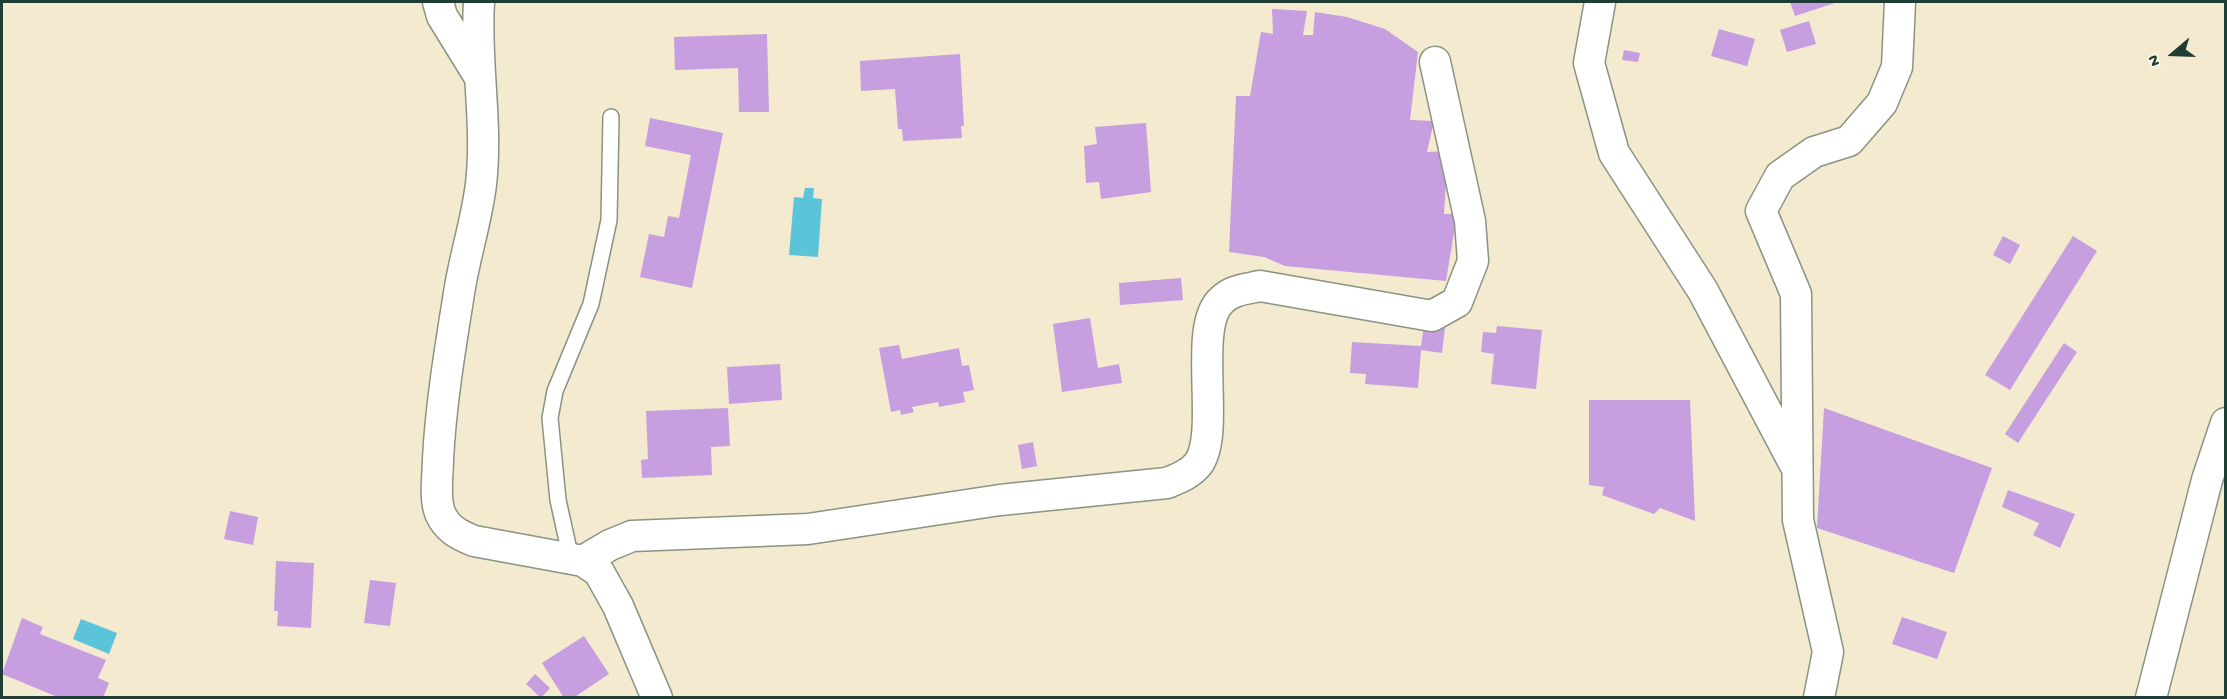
<!DOCTYPE html>
<style>
body{margin:0}
#map{position:relative;width:2227px;height:699px;overflow:hidden;background:#f3ead0;font-family:"Gochi Hand",sans-serif}
canvas{display:block}
.frame{position:absolute;inset:0;border:3px solid #1f3d34;pointer-events:none}
.north{position:absolute;left:2143px;top:24px;width:60px;height:60px;-webkit-text-stroke:4px #fcf5e5;paint-order:stroke;rotate:251deg;font-size:16px;font-weight:700;line-height:24px;text-align:center;color:#1f3d34}
.north::after{content:'';display:block;margin:auto;width:21px;height:27px;background:#1f3d34;clip-path:polygon(50% 0,100% 100%,50% 72%,0 100%)}
</style>
<div id="map">
<canvas width="2227" height="699"></canvas>
<div class="frame"></div>
<div class="north">N</div>
</div>
<script>
const g = document.querySelector('canvas').getContext('2d');
g.lineJoin = 'round';
function fillPath(path, color) { g.fillStyle = color; g.fill(path, 'evenodd'); }
function trace(path, color, width, dash) { g.strokeStyle = color; g.lineWidth = width; g.lineCap = dash ? 'butt' : 'round'; g.setLineDash(dash || []); g.stroke(path); }
fillPath(new Path2D(`
 M805,188H814L813,198L822,199L818,257L789,255L794,197L803,198Z
 M81,619L117,633L109,654L73,639Z`), '#5bc4d8');
fillPath(new Path2D(`
 M1790,2H1838L1795,16Z
 M1272,9L1307,11L1303,35H1313L1315,12L1347,17L1385,29L1418,52L1410,120L1434,121L1427,152L1448,151L1444,214H1457L1446,281L1285,266L1264,257L1229,252L1236,96H1250L1261,32L1273,34Z
 M1809,21L1816,44L1787,52L1780,30Z
 M1719,29L1755,39L1747,66L1711,56Z
 M767,34L769,112H739L738,68L675,70L674,37Z
 M1624,50L1640,53L1638,62L1622,60Z
 M960,54L964,126H961L962,138L903,141L902,129H898L895,89L861,91L860,61Z
 M650,118L723,133L692,288L640,277L649,234L664,237L668,216L679,218L691,155L645,146Z
 M1146,123L1151,192L1101,199L1099,182L1086,183L1084,146L1097,144L1095,127Z
 M2003,236L2020,245L2010,264L1993,255Z
 M2073,236L2097,251L2010,390L1985,375Z
 M1181,278L1183,300L1120,305L1119,283Z
 M1090,318L1098,368L1119,364L1122,383L1062,392L1053,324Z
 M1424,325L1445,328L1442,353L1421,350L1418,388L1365,384L1366,374L1350,373L1352,342L1421,346Z
 M1497,326L1542,330L1536,389L1491,384L1494,354L1481,352L1483,332L1496,333Z
 M2064,343L2077,352L2018,443L2005,434Z
 M899,345L902,359L959,348L962,366L969,365L974,390L963,392L965,402L939,407L938,402L912,407L914,412L901,415L900,410L891,412L879,348Z
 M780,364L782,400L729,404L727,367Z
 M1589,400H1690L1695,521L1660,508L1654,514L1602,495L1604,487L1589,485Z
 M728,408L730,446L711,447L712,475L642,478L641,460L648,459L646,411Z
 M1824,408L1992,468L1954,573L1817,528Z
 M1033,442L1037,466L1022,469L1018,445Z
 M2008,490L2075,514L2060,548L2033,535L2039,523L2002,507Z
 M230,511L258,517L253,545L224,539Z
 M276,561L314,563L311,628L277,626L278,611H274Z
 M370,580L396,583L390,626L364,623Z
 M1902,617L1947,632L1937,659L1892,644Z
 M22,618L43,627L40,634L106,660L98,678L109,683L103,698H60L2,674Z
 M584,636L609,674L573,698H564L542,663Z
 M535,674L550,688L541,698L526,684Z`), '#c79edf');
const lane = new Path2D(`
 M571,559L558,500L550,418L555,391L591,304L609,220L611,117`);
const street = new Path2D(`
 M438,2L442,16L479,76
 M479,2C475,62 488,123 481,184C477,218 466,252 460,287C451,343 441,402 438,459C438,476 434,497 440,513C447,529 459,535 474,541L583,561L599,572L618,606L657,698
 M1600,2L1589,63L1614,153L1703,291L1794,463
 M583,561L610,545L632,536L808,529L1000,500L1167,483C1179,478 1190,474 1198,464C1222,433 1191,326 1222,300C1232,290 1246,289 1260,286L1432,316L1457,302L1473,261L1470,221L1435,62
 M1819,698L1828,652L1798,520L1796,294L1761,211L1780,176L1814,152L1849,141L1882,103L1897,67L1900,2
 M2151,698L2207,480L2226,423`);
trace(lane, '#899482', 18);
trace(street, '#899482', 33);
trace(lane, '#fff', 15);
trace(street, '#fff', 30);
</script>
